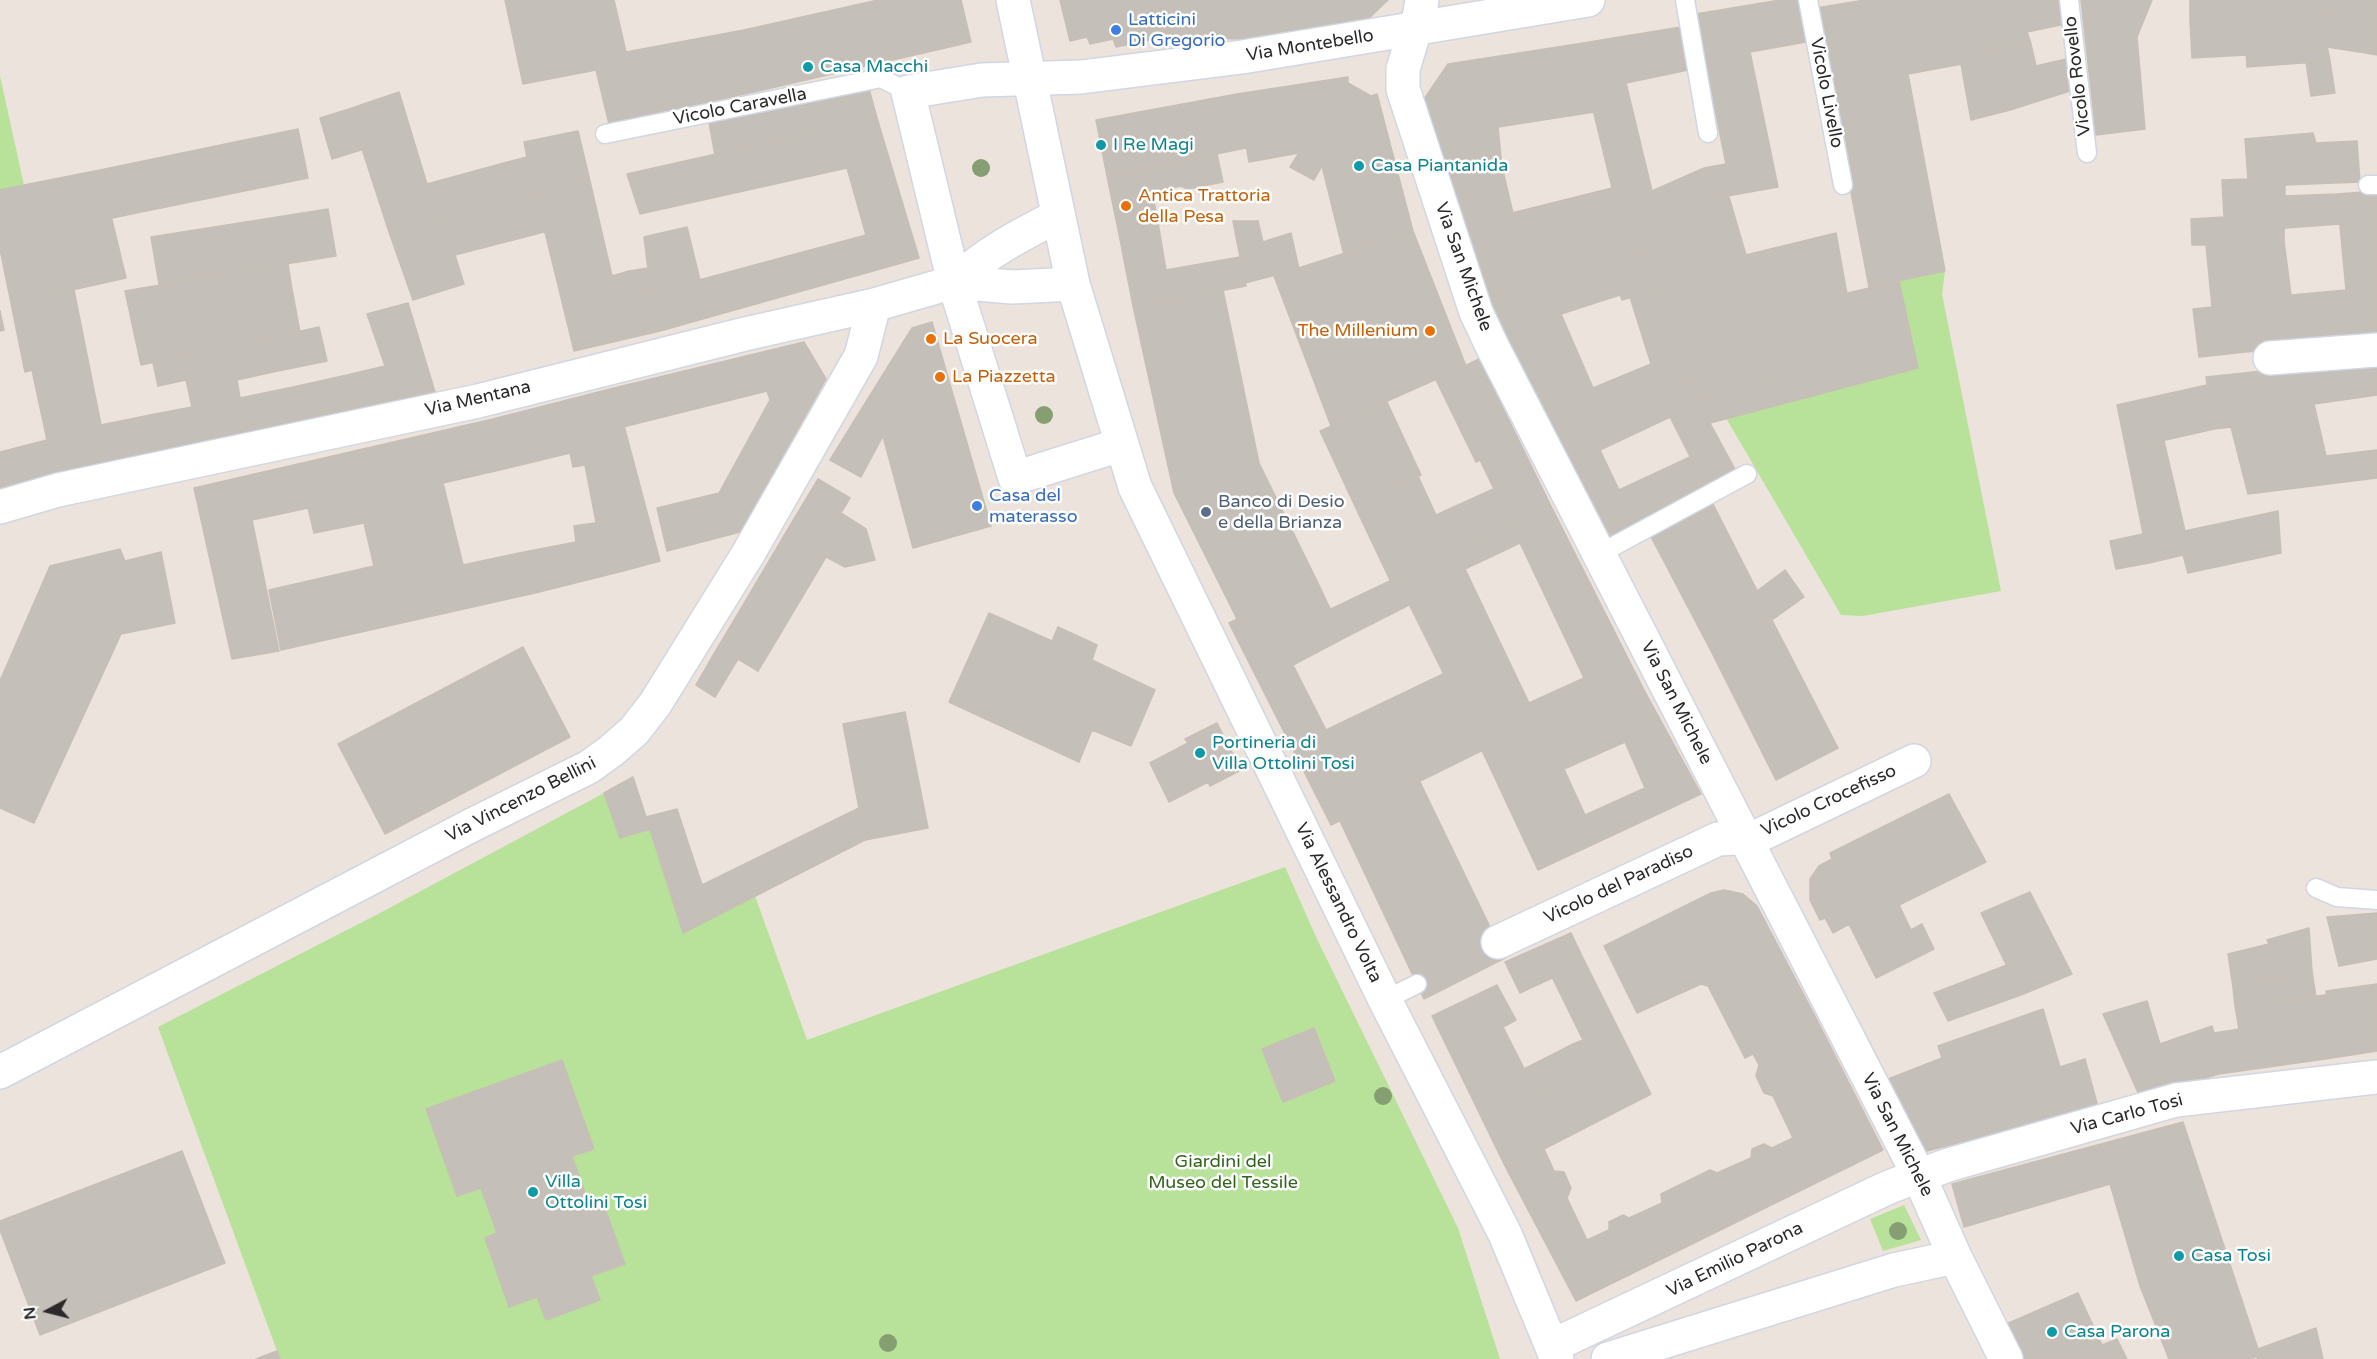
<!DOCTYPE html>
<style>
body{margin:0}
#map{position:relative;width:2377px;height:1359px;overflow:hidden;background:#ece3dc;font-family:"Varela Round",sans-serif}
canvas{display:block}
.north{position:absolute;left:18px;top:1281px;width:60px;height:60px;-webkit-text-stroke:4px #fff;paint-order:stroke;rotate:263deg;font-size:16px;font-weight:700;line-height:24px;text-align:center;color:#2a2a2a}
.north::after{content:'';display:block;margin:auto;width:21px;height:27px;background:#2a2a2a;clip-path:polygon(50% 0,100% 100%,50% 72%,0 100%)}
</style>
<div id="map">
<canvas width="2377" height="1359"></canvas>
<div class="north">N</div>
</div>
<script>
const g = document.querySelector('canvas').getContext('2d');
g.lineJoin = 'round';
function fillPath(path, color) { g.fillStyle = color; g.fill(path, 'evenodd'); }
function trace(path, color, width, dash) { g.strokeStyle = color; g.lineWidth = width; g.lineCap = dash ? 'butt' : 'round'; g.setLineDash(dash || []); g.stroke(path); }
function label(font, color, halo, rows, align = 'center') {
  g.font = font + ' "Varela Round",sans-serif'; g.lineWidth = 5; g.setLineDash([]); g.textBaseline = 'middle'; g.strokeStyle = halo; g.fillStyle = color; for (const [text, x, y, turn = 0] of rows) {
    g.save(); g.translate(x, y); g.rotate((+turn || 0) * Math.PI / 180); g.textAlign = isNaN(turn) ? turn : align; if (halo) g.strokeText(text, 0, 0); g.fillText(text, 0, 0); g.restore();
  }
}
fillPath(new Path2D(`
 M0,76L24,185L0,190Z
 M1945,271L1942,294L2001,591L1863,616L1841,615L1726,418L1918,368L1899,281Z
 M604,793L620,838L650,829L683,932L755,896L807,1040L1285,867L1317,939L1458,1228L1500,1359H280L158,1027L378,914Z
 M1904,1205L1921,1240L1883,1251L1870,1219Z`), '#b8e19a');
const building = new Path2D(`
 M505,0H614L626,52L744,30L758,91L609,124L596,70L523,84Z
 M878,0H961L971,42L758,91L744,30Z
 M1060,0H1157L1165,37L1116,47L1113,39L1090,44L1087,37L1070,41Z
 M1157,0H1245L1240,39L1165,37Z
 M1245,0H1388L1368,19L1240,39Z
 M1780,0H1800L1806,42L1750,52L1778,187L1710,199L1704,168L1726,164L1696,14Z
 M1865,0H1975L1989,59L1908,74L1945,271L1869,287L1816,8Z
 M1975,0H2062L2065,24L2027,32L2030,40L1987,49Z
 M2081,0H2152L2137,37L2145,129L2096,135Z
 M2190,0H2318L2330,61L2247,67L2244,18L2190,20Z
 M2318,0H2377V55L2366,53L2370,19L2320,11Z
 M2320,11L2370,19L2366,53L2327,47Z
 M2244,18L2246,55L2192,58L2190,20Z
 M1681,27L1688,70L1626,83L1652,191L1704,168L1710,199L1659,218L1667,244L1642,253L1615,200L1577,44Z
 M2030,40L2036,66L2066,59L2070,91L2010,110L1995,48Z
 M1577,44L1594,112L1498,127L1502,167L1442,179L1420,105L1448,64Z
 M1995,48L2010,110L1971,120L1961,64L1989,59L1987,49Z
 M2330,61L2335,93L2311,96L2306,62Z
 M1348,77V83L1371,96L1377,94L1413,231L1344,255L1322,166L1314,180L1290,167L1299,153L1249,162L1237,94Z
 M868,85L877,118L781,140L770,105Z
 M399,92L427,184L504,163L513,201L389,232L349,109Z
 M1237,94L1246,148L1107,176L1096,120Z
 M770,105L781,140L715,155L708,117Z
 M349,109L361,150L332,159L320,118Z
 M877,118L919,258L660,331L651,293L866,235L847,168L640,214L627,174Z
 M298,129L308,178L112,218L100,170Z
 M578,131L590,181L513,201L504,163L527,157L524,142Z
 M2313,133L2316,143L2357,141L2360,182L2285,185L2284,241L2291,295L2346,290L2337,194L2377,191V338L2199,357L2193,309L2212,307L2206,245H2192L2191,219L2224,217L2222,180L2248,179L2245,139Z
 M1217,154L1223,182L1188,189L1181,186L1152,192L1148,169Z
 M1502,167L1523,255L1493,262L1470,173Z
 M1148,169L1160,234L1120,239L1107,176Z
 M100,170L126,278L40,297L14,187Z
 M1470,173L1493,262L1523,255L1512,213L1612,188L1615,200L1642,253L1480,299L1442,179Z
 M590,181L612,276L629,271L633,297L651,293L660,331L574,351L536,195Z
 M14,187L40,297L74,290L101,425L150,415L156,452L0,488V452L47,440L32,370L25,372L0,249V190Z
 M2337,194L2340,224L2285,228V196Z
 M536,195L544,232L455,255L464,284L413,300L389,232Z
 M1729,197L1746,255L1771,378L1699,396L1642,253L1667,244L1659,218L1710,199Z
 M328,209L336,256L159,284L151,237Z
 M1233,221H1258L1263,242L1291,233L1299,269L1245,283Z
 M687,227L700,280L651,293L644,237Z
 M1413,231L1466,366L1331,426L1274,276Z
 M1836,233L1858,356L1771,378L1746,255Z
 M1160,234L1171,300L1133,306L1120,239Z
 M1642,253L1657,290L1622,300L1620,295L1561,314L1593,388L1651,364L1662,390L1691,378L1702,402L1600,450L1619,490L1690,457L1706,488L1598,544L1480,299Z
 M1240,257L1246,286L1171,300L1166,270Z
 M288,264L292,289L217,304L213,276Z
 M648,268L651,293L633,297L629,271Z
 M213,276L217,304L292,289L300,332L141,365L125,291Z
 M1899,281L1918,368L1710,423L1699,396L1858,356L1848,293Z
 M1223,290L1259,463L1317,581L1237,619L1174,493L1133,306Z
 M1657,290L1691,378L1662,390L1651,364L1630,297Z
 M408,303L435,392L356,410L347,375L385,366L367,314Z
 M0,311L4,330L0,331Z
 M932,322L991,526L913,548L880,425L859,413L912,328Z
 M319,327L327,361L273,372L266,339Z
 M266,339L273,372L237,380L240,398L293,387L301,421L156,452L150,415L192,407L181,357Z
 M804,342L826,379L740,532L667,551L657,508L719,493L770,400L767,391L623,427L614,388Z
 M181,357L186,380L158,386L153,363Z
 M1479,359L1549,502L1517,521L1500,486L1494,489L1480,460L1476,462L1436,380Z
 M2377,359V395L2314,404L2326,456L2377,450V478L2248,494L2231,427L2214,429L2206,377Z
 M347,375L356,410L301,421L293,387Z
 M2207,385L2214,429L2126,449L2117,405Z
 M614,388L660,561L623,571L615,520L596,522L585,465L573,467L570,453L504,469L493,419Z
 M1387,402L1421,475L1388,489L1395,502L1360,517L1320,431Z
 M1702,402L1710,423L1736,471L1706,488L1670,417Z
 M859,413L880,425L883,436L861,477L830,460Z
 M493,419L504,469L443,483L463,565L519,553L535,593L281,650L269,590L374,566L364,523L314,533L308,508L252,520L279,651L232,659L194,488Z
 M2164,441L2185,531L2278,511L2281,553L2188,573L2183,555L2149,563L2126,449Z
 M1418,476L1436,515L1500,486L1517,521L1390,580L1360,517L1395,502L1388,489Z
 M818,479L850,498L817,552L785,534Z
 M1549,502L1644,690L1486,759L1396,578L1517,521ZM1520,543L1584,678L1529,703L1465,569Z
 M1713,504L1772,620L1711,651L1649,533Z
 M841,513L866,529L875,560L845,567L817,552Z
 M615,520L623,571L535,593L519,553L576,542L574,526Z
 M785,534L826,557L779,636L739,612Z
 M2143,534L2149,563L2116,569L2110,541Z
 M120,549L125,561L161,552L175,623L121,634L34,823L0,808V681L50,566Z
 M1785,570L1804,597L1772,620L1757,591Z
 M1396,578L1409,605L1344,638L1331,609Z
 M1317,581L1344,638L1293,665L1326,730L1443,674L1481,751L1331,825L1229,623Z
 M739,612L779,636L758,671L718,647Z
 M989,613L1052,641L1058,627L1097,645L1092,660L1155,690L1131,746L1092,730L1079,762L949,702Z
 M1772,620L1838,748L1776,780L1711,651Z
 M523,647L570,737L385,834L338,744Z
 M718,647L738,659L715,697L696,685Z
 M1644,690L1701,794L1538,870L1486,759ZM1625,742L1645,788L1585,815L1564,769Z
 M905,712L928,828L865,840L843,724Z
 M1217,723L1241,770L1210,786L1208,782L1169,802L1150,763L1188,743L1185,739Z
 M633,777L650,829L620,838L604,793Z
 M1420,782L1505,958L1424,999L1340,821Z
 M1949,794L1986,862L1899,905L1911,930L1922,924L1934,949L1876,978L1849,924L1833,933L1825,918L1820,920L1810,900V879L1819,866L1832,859L1830,853Z
 M859,808L865,840L683,933L646,817L677,809L702,885Z
 M1724,890L1743,894L1757,906L1817,1020L1745,1058L1708,986L1701,984L1637,1013L1604,946L1711,893Z
 M2030,892L2072,974L2021,995L1981,913Z
 M2377,913V959L2339,966L2327,917Z
 M2309,928L2312,971L2233,988L2228,954L2269,944L2267,940Z
 M1571,933L1582,956L1550,973L1552,978L1520,993L1505,962Z
 M1582,956L1651,1094L1544,1149L1505,1166L1432,1016L1497,985L1516,1020L1503,1027L1537,1094L1585,1070L1573,1044L1583,1040L1550,973Z
 M2007,965L2021,995L1948,1021L1934,993Z
 M2312,971L2316,997L2281,1001L2279,979Z
 M2279,979L2281,1001L2235,1006L2233,988Z
 M2377,984V1051L2332,1058L2326,991Z
 M2325,995L2332,1058L2219,1074L2140,1097L2103,1014L2147,1001L2160,1044L2212,1026L2214,1033L2239,1029L2235,1006Z
 M2043,1009L2060,1067L2085,1059L2098,1107L1919,1153L1883,1081L1942,1058L1938,1046Z
 M1817,1020L1883,1150L1576,1301L1505,1166L1544,1149L1554,1171L1564,1172L1571,1188L1567,1198L1587,1240L1609,1230V1222L1623,1215L1629,1218L1662,1203L1661,1194L1710,1170L1717,1173L1751,1158L1752,1149L1764,1144L1772,1148L1793,1138L1773,1096L1764,1093L1756,1076L1759,1065L1753,1054Z
 M1314,1028L1335,1081L1283,1102L1262,1049Z
 M1573,1044L1585,1070L1537,1094L1524,1069Z
 M562,1060L594,1149L572,1156L589,1205L602,1200L625,1264L591,1276L600,1300L546,1320L537,1297L509,1307L485,1238L497,1233L481,1188L457,1196L426,1109Z
 M2183,1122L2260,1355L2251,1359H2169L2140,1286L2110,1184L1964,1227L1952,1184Z
 M182,1151L225,1263L40,1335L0,1230V1221Z
 M2078,1293L2102,1345L2117,1339L2127,1359H2021L2004,1325Z
 M2316,1328L2323,1359H2258L2257,1356L2260,1355L2258,1349Z
 M277,1351L280,1359H256Z`);
fillPath(building, '#c4bfb8');
trace(building, '#c7bfb6', 1.5);
const lane = new Path2D(`
 M1685,0L1708,133
 M1808,0L1843,185
 M2069,0L2087,153
 M605,134L881,78L908,92
 M2368,185H2377
 M1599,554L1747,474
 M2316,888L2337,897L2377,900
 M1385,1000L1417,984`);
const street = new Path2D(`
 M1013,0L1073,284L1135,487L1385,1000L1505,1234L1557,1359
 M1422,0L1420,13L1403,69V89L1476,312L1492,346L1919,1176L1955,1257L2006,1359
 M954,282C988,252 1018,236 1058,216
 M2270,358L2377,350
 M1120,445L1015,478L954,282L908,92L982,80L1081,77L1242,57L1588,0
 M0,507L58,490L478,401L745,334L874,305L954,282L1012,287L1073,284
 M1498,942L1718,839L1756,837L1914,761
 M0,1072L472,825L589,767L611,751L634,731L655,704L748,554L861,356L874,305
 M1552,1346L1889,1187L1948,1165L2176,1100L2377,1077
 M1608,1359L1894,1270L1955,1257`);
trace(lane, '#d1d6e2', 21);
trace(street, '#d1d6e2', 36);
trace(lane, '#fff', 18);
trace(street, '#fff', 33);
g.fillStyle = '#859e72';
for (const [x, y] of [
 [981,168],
 [1044,415],
 [1383,1096],
 [1898,1231],
 [888,1343]
]) { g.beginPath(); g.arc(x, y, 9, 0, 2 * Math.PI); g.fill(); }
for (const [x, y, r, color] of [
 [1116,30,6,"#3f7fe0"],
 [808,67,6,"#0f9aa8"],
 [1101,145,6,"#0f9aa8"],
 [1359,166,6,"#0f9aa8"],
 [1126,206,6,"#e8710a"],
 [1430,331,6,"#e8710a"],
 [931,339,6,"#e8710a"],
 [940,377,6,"#e8710a"],
 [977,506,6,"#3f7fe0"],
 [1206,512,6,"#5c6f8a"],
 [1200,753,6,"#0f9aa8"],
 [533,1192,6,"#0f9aa8"],
 [2179,1256,6,"#0f9aa8"],
 [2052,1332,6,"#0f9aa8"]
]) { const dot = new Path2D(); dot.arc(x, y, r, 0, 2 * Math.PI); g.fillStyle = color; g.fill(dot); trace(dot, '#fff', 2); }
label('18px', '#366cbe', '#fff', [
 ["Latticini",1128,20],
 ["Di Gregorio",1128,41],
 ["Casa del",989,496],
 ["materasso",989,517]
], 'left');
label('18px', '#2a2a2a', '#fff', [
 ["Via Montebello",1310,46,-9],
 ["Vicolo Rovello",2078,76,-97],
 ["Vicolo Livello",1826,93,79],
 ["Vicolo Caravella",740,107,-11],
 ["Via San Michele",1463,267,70],
 ["Via Mentana",478,399,-13],
 ["Via San Michele",1676,703,63],
 ["Via Vincenzo Bellini",521,800,-27],
 ["Vicolo Crocefisso",1829,801,-25],
 ["Vicolo del Paradiso",1619,885,-25],
 ["Via Alessandro Volta",1338,903,64],
 ["Via Carlo Tosi",2127,1115,-15],
 ["Via San Michele",1897,1135,63],
 ["Via Emilio Parona",1735,1260,-26]
]);
label('18px', '#0d838f', '#fff', [
 ["Casa Macchi",820,67],
 ["I Re Magi",1113,145],
 ["Casa Piantanida",1371,166],
 ["Portineria di",1212,743],
 ["Villa Ottolini Tosi",1212,764],
 ["Villa",545,1182],
 ["Ottolini Tosi",545,1203],
 ["Casa Tosi",2191,1256],
 ["Casa Parona",2064,1332]
], 'left');
label('18px', '#c56008', '#fff', [
 ["Antica Trattoria",1138,196],
 ["della Pesa",1138,217],
 ["The Millenium",1418,331,"right"],
 ["La Suocera",943,339],
 ["La Piazzetta",952,377]
], 'left');
label('18px', '#4e5e75', '#fff', [
 ["Banco di Desio",1218,502],
 ["e della Brianza",1218,523]
], 'left');
label('18px', '#31651c', '#fff', [
 ["Giardini del",1223,1162],
 ["Museo del Tessile",1223,1183]
]);
</script>
